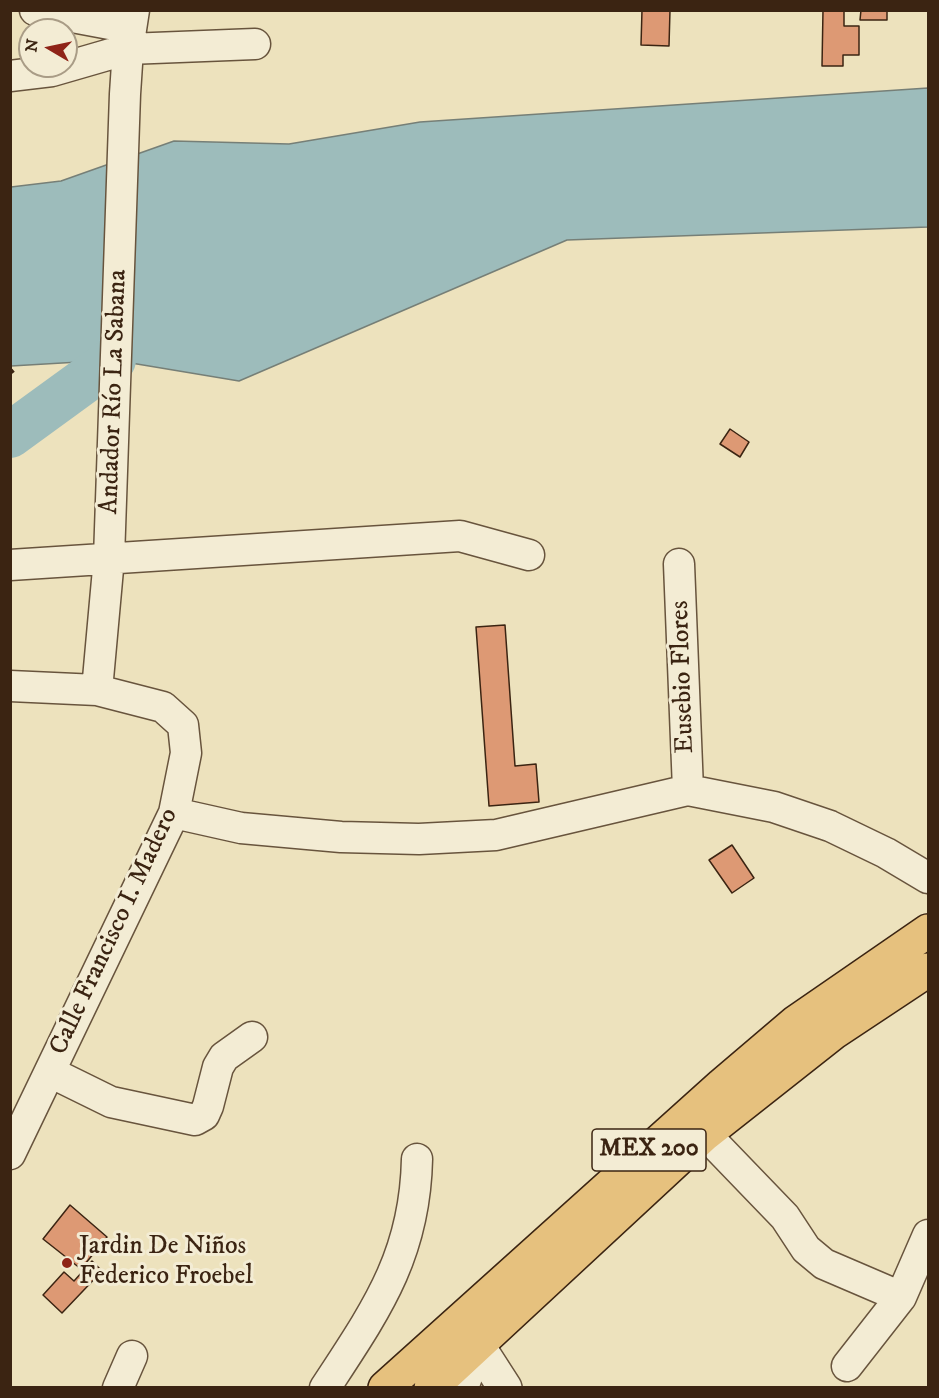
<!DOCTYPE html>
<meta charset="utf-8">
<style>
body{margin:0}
#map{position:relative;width:939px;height:1398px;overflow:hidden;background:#ede2bd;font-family:"IM FELL DW Pica",serif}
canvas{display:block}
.frame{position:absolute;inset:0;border:12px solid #3b2412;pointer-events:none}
.north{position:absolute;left:18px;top:18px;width:60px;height:60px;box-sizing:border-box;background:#f3ecd4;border:2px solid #a99c86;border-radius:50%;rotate:279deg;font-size:16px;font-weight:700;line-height:24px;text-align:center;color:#3b2412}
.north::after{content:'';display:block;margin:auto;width:21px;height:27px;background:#8f2418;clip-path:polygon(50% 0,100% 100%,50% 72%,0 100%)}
</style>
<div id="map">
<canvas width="939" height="1398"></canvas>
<div class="frame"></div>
<div class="north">N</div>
</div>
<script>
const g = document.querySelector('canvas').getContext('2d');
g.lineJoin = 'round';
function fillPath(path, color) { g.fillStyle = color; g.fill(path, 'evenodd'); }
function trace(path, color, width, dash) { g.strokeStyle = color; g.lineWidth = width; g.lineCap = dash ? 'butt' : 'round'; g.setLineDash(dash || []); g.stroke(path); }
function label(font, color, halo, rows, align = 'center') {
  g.font = font + ' "IM FELL DW Pica",serif'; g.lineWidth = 6; g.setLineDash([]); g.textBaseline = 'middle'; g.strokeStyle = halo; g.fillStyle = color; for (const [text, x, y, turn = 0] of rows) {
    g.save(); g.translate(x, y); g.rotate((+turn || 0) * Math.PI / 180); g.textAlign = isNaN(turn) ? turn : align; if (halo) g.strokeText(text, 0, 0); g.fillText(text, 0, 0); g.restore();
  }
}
const water = new Path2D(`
 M928,88V227L567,240L239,381L113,360L11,366V187L61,181L174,141L289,144L420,122Z`);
fillPath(water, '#9dbcbb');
trace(water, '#767f77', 1.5);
trace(new Path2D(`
 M10,435L113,360`), '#9dbcbb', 46);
const building = new Path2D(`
 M642,10H670L669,46L641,45Z
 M823,10H844V26H859V55H843V66H822Z
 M861,10H887V20H860Z
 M730,429L749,442L740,457L720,444Z
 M505,625L515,766L536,764L539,802L489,806L476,627Z
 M732,845L754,878L732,893L709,860Z
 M70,1205L107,1237L81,1269L43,1239Z
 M92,1261L102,1271L62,1313L43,1295L64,1272L74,1281Z`);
fillPath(building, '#dd9974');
trace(building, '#3b2412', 1.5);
const minor = new Path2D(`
 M35,10L131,28
 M10,76L52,71L128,49L255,44
 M679,564L688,790
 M10,565L460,536L529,555
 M10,686L97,690L163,707L183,725L186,753L174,813L10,1154
 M97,690L109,558L125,94L128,49L134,10
 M174,813L241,828L341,837L419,839L496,835L688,790L774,807L830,826L886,853L928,878
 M50,1072L111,1102L195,1120L204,1115L208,1106L218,1067L224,1057L252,1037
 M705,1134L785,1217L806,1249L824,1264L901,1297
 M847,1366L901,1297L928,1235
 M118,1388L132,1356
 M325,1388C376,1310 415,1256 417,1159
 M463,1388L478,1346`);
const tertiary = new Path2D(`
 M478,1346L505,1388`);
const primary = new Path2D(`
 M385,1388L722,1085L796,1022L928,931
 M431,1388L705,1134L833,1033L928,970`);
trace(minor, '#68543d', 33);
trace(tertiary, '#68543d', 36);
trace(primary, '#3b2412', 36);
trace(new Path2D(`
 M10,373L15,369`), '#3b2412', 4, [4.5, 3]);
trace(minor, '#f3ecd4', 30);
trace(tertiary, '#f3ecd4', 33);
trace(primary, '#e6c17e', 33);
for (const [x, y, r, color] of [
 [67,1263,6,"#8f2418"]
]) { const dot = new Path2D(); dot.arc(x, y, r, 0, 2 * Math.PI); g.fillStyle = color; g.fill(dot); trace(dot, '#f3ecd4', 2); }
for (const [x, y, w] of [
 [649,1150,114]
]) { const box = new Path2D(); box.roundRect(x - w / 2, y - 21, w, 42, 4.5); g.fillStyle = '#f3ecd4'; g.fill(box); trace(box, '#3b2412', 1.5); }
label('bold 24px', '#3b2412', null, [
 ["MEX 200",649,1150]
]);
label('26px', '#3b2412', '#f3ecd4', [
 ["Andador Río La Sabana",115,392,-88],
 ["Eusebio Flores",684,677,-92],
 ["Calle Francisco I. Madero",115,932,-65]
]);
label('26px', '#3b2412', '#f3ecd4', [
 ["Jardin De Niños",79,1248],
 ["Federico Froebel",79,1278]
], 'left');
</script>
